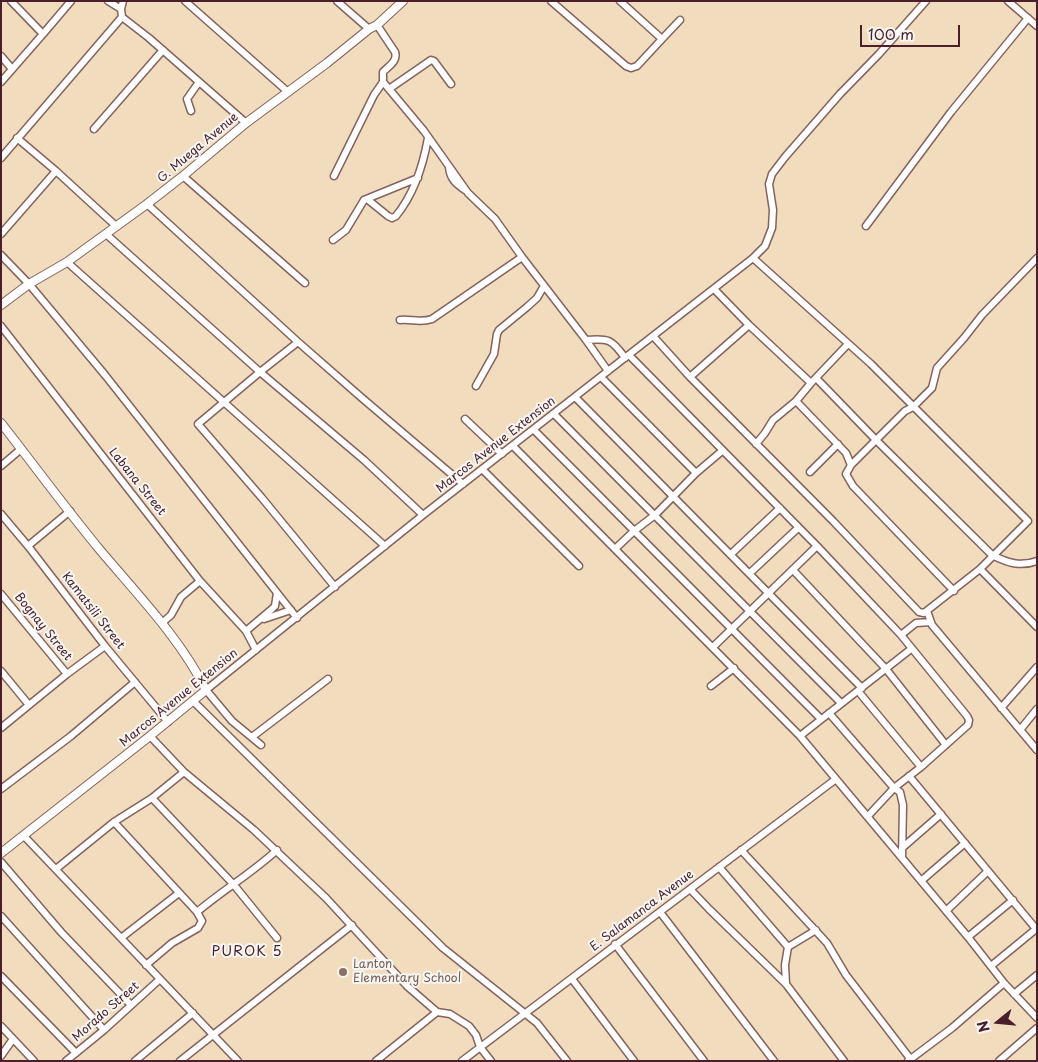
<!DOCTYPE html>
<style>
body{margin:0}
#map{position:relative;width:1038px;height:1062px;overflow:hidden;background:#f1ddbe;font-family:"Playpen Sans",sans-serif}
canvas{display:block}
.frame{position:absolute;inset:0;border:2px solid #4a1f2b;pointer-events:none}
.north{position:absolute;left:973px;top:997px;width:50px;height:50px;-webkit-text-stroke:4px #f6f6f2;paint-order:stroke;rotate:253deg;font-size:14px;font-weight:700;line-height:20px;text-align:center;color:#4a1f2b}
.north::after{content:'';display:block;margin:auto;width:18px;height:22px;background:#4a1f2b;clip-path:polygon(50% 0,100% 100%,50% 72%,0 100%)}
.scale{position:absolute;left:860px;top:25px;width:100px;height:22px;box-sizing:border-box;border:2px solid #4a1f2b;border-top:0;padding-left:6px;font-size:15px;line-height:18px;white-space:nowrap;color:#4a1f2b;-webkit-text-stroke:4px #f6f6f2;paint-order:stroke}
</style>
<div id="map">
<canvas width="1038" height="1062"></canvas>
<div class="frame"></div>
<div class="north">N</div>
<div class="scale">100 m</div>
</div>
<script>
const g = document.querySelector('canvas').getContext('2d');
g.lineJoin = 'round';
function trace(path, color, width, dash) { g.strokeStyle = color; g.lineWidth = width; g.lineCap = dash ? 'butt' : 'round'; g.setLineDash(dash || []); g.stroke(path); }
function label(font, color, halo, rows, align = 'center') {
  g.font = font + ' "Playpen Sans",sans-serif'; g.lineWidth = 4; g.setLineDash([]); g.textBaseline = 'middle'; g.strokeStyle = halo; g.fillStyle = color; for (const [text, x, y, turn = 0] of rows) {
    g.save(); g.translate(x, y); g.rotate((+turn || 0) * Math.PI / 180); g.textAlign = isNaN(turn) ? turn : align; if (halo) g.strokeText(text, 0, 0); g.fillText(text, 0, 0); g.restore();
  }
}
const minor = new Path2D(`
 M108,1L121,9
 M123,1L121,9L122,17L149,38L246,123
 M185,1L288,92
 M337,1L369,29
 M551,1L626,66L631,68L637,66L662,39L620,1
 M1008,1L1037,26
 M377,25L395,52C398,61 389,66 383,72V82L389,89L431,60L434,61L451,84
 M43,34L71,1
 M662,39L680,20
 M1,56L12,69
 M1,82L43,34L11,1
 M389,89L424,131L468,193L495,219L522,257L586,340L608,371
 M191,111L187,99L199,82
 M94,129L163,50
 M17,138L56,171L116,226
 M1,158L122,17
 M449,167C450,179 456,184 465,190
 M183,176L305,283
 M334,176L374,95L383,82
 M367,199L388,216L392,218L396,216C414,194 423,166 428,138
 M147,204L298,342L362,398L463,484
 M866,226L951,112L1028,18
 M1,234L56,171
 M106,234L260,372L364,460L423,515
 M333,240L346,230L364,200L418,178
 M1,255L29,284L105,375L297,618
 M67,262L385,546
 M714,289L749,325L811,383L848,344
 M400,320C411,319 421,323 432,319L522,257
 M1,326L200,581L246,631L256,650
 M653,336L690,377L833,521L919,612L924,613L980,569L1028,521L871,364L753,258
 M586,340C608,338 612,339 625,358
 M298,342L260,372L198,424L262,498L335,587
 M629,355L817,546L901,635L967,716L969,720L968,725L921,767L894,788L868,816
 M601,377L696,473
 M690,377L749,325
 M816,378L876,440L992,555C1008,563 1020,567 1037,561
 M811,383L796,401L846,453L851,465
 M476,386L494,354L497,334L499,330L527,307L537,298L544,286
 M575,397L862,688
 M554,414L841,703
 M465,419L502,454
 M534,430L821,719
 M756,444L765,433L773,420L796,401
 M513,446L800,736L968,937L1004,983L1037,1018
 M1,466L21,449
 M482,469L579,566
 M810,472L838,444
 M1,514L28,546L105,646L168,722
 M28,546L70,511
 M615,549L634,531L655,515L696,473L722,451
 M731,554L780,508
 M980,569L1037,627
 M793,570L886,669L946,745
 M750,573L798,528
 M954,591L853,486L846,474L851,465L905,411L913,407L932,388L937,368L964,338L982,315L1037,258
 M1,594L67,674
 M927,611L932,625L1037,750
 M264,619L291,610
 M162,623L171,615L181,597L200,581
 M246,631L272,609L275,606L277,593
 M901,635L916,623L931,622
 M713,647L817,546
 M1,671L29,705
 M711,686L734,668
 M858,691L921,767
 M193,701L443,948L537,1023L567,1061
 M1001,708L1037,667
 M829,713L894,788L900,792L903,805L902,858
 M1,728L67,674L105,646
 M1020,730L1037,709
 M150,736L184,772L254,830L326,898L407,986L437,1012L450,1014L469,1026L476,1035L480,1047L491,1061
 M800,736L911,649
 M252,737L328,679
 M261,745L232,721L206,690L423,515L753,258L765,246L772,228L773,210L769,184L772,174L785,157L840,94L879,54L926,1
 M184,772L152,798L234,885L277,938
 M909,776L1037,930
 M1,789L71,736L135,682
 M114,822L197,912C223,890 252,873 277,850
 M24,836L238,1061
 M902,848L941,814
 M741,850L827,943L846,975L912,1061
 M1,862L61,932L131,1005
 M719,867L788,947
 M56,869L114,822L152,798
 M921,881L965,843
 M690,889L709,909L786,984L844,1061
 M946,911L988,871
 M660,912L774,1061
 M1,916L104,1030
 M968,937L1013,900
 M121,938L179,893
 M615,944L704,1061
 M146,965L172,943L198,928L202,921L197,912
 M991,966L1036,929
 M1,976L76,1053
 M572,979L634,1061
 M786,984L785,965L788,947L816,930
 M1014,994L1037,975
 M1,1026L34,1061
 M1,1056L13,1039
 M66,1061L104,1030L160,979
 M135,1061L193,1013
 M180,1061L352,925
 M376,1061L437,1012
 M462,1061L836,779
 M908,1061L952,1028L1004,983
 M999,1061L1037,1028`);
const tertiary = new Path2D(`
 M1,305L29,284L67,262L147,204L183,176L246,123L327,63L369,29L377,25L403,1
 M1,423C34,465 66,509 100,550C137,594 180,638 206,690L150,736L1,853`);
trace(minor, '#84625e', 9);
trace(tertiary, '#84625e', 10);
trace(minor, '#fff', 6);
trace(tertiary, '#fff', 8);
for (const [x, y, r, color] of [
 [343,972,5,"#8d6e63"]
]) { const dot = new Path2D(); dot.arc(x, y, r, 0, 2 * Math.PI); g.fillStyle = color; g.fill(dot); trace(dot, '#f6f6f2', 2); }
label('12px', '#4a1f2b', '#f6f6f2', [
 ["G. Muega Avenue",198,148,-40],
 ["Marcos Avenue Extension",496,445,-38],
 ["Labana Street",137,482,51],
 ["Kamatsili Street",93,611,52],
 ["Bognay Street",43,627,51],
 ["Marcos Avenue Extension",179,698,-39],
 ["E. Salamanca Avenue",642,911,-37],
 ["Morado Street",106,1012,-41]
]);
label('12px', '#785e54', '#f6f6f2', [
 ["Lanton",353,965],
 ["Elementary School",353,979]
], 'left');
g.letterSpacing = '1px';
label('14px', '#4a1f2b', '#f6f6f2', [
 ["PUROK 5",247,952]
]);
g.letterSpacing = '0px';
</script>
